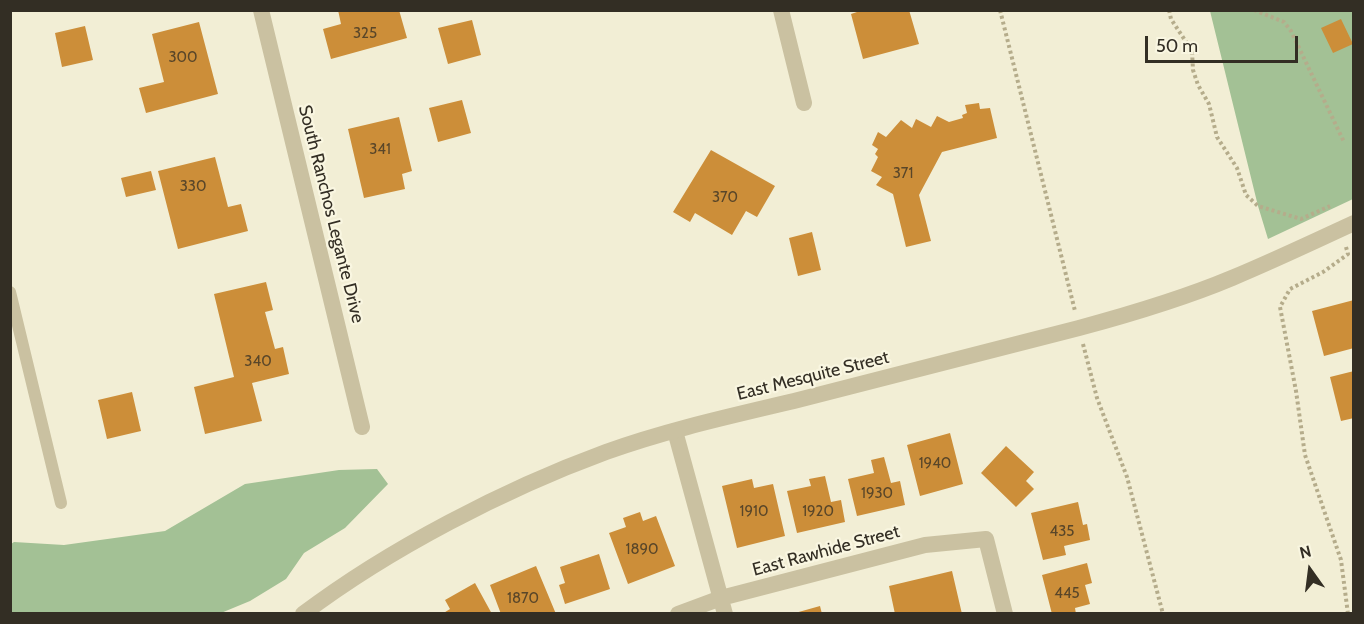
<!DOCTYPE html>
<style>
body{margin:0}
#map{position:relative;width:1364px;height:624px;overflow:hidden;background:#f2eed5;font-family:Cabin,sans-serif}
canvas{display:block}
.frame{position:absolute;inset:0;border:12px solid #332e24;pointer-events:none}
.north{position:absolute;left:1280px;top:540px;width:60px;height:60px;-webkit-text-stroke:4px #f9f6e1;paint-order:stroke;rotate:346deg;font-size:16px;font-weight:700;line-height:24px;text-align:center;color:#332e24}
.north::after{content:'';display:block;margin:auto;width:21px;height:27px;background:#332e24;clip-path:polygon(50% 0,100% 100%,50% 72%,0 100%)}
.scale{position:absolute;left:1145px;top:36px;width:153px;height:27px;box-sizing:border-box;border:3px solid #332e24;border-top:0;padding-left:8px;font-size:18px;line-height:21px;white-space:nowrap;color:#332e24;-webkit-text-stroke:4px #f9f6e1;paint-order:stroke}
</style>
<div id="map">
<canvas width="1364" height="624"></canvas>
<div class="frame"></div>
<div class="north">N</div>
<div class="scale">50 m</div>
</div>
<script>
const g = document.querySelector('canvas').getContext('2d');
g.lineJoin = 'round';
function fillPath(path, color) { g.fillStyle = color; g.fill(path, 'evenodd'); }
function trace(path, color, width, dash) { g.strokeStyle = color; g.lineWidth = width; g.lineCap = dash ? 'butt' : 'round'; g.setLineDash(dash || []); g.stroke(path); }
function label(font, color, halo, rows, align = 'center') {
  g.font = font + ' Cabin,sans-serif'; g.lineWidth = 4.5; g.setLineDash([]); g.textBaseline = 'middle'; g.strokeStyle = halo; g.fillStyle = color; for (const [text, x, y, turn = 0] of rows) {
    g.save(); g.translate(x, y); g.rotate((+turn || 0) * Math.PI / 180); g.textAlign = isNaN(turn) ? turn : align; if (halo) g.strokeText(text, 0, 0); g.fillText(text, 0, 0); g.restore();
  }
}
fillPath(new Path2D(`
 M1210,11H1353V199L1268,239L1258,206Z
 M377,469L388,484L345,528L304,553L286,579L250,601L221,613H11V544L14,542L64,545L165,531L245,484L339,470Z`), '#a3c195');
fillPath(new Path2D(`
 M338,10H399L407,38L331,59L323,29L341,24Z
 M863,10H909L919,44L863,59L851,14Z
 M1341,19L1353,44L1333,53L1321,28Z
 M472,20L481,55L448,64L438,28Z
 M199,22L218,94L146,113L139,88L164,82L152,34Z
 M85,26L93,60L62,67L55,33Z
 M462,100L471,133L438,142L429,108Z
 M979,103L980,109L990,108L997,138L942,152L919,195L931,241L906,247L893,194L876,185L882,177L871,171L878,157L875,154L878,149L872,145L878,132L886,137L901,120L912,128L916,119L931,127L937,116L949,122L963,118L962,115L967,113L965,105Z
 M399,117L412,171L402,174L405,189L364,198L348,129Z
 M711,150L775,186L757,217L746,211L732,235L695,213L690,222L673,212Z
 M215,157L228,207L241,204L248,231L178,249L158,171Z
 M151,171L156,190L126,197L121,178Z
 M812,232L821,270L798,276L789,238Z
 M266,282L273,310L265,312L275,349L283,347L289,374L252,383L262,421L205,434L194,387L234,377L214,294Z
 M1354,300V348L1324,356L1312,311Z
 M1354,371V418L1341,421L1330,377Z
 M132,392L141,431L107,439L98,400Z
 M950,433L963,484L920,496L907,445Z
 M1006,446L1034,472L1026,481L1034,489L1016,507L981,473Z
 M884,457L891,483L900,481L905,505L857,516L848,479L874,473L871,460Z
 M825,476L831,502L841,500L845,522L797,533L787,491L811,486L809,479Z
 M752,479L754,488L773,484L785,536L737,548L722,486Z
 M1078,502L1083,525L1087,524L1090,540L1064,546L1066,555L1043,560L1031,513Z
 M640,512L643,521L656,516L675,566L628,584L609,533L626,527L623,518Z
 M599,554L610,589L565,604L559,585L565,583L560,567Z
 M1087,563L1092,583L1085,585L1090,604L1075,608L1076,614H1052L1042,575Z
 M536,566L556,614H501L490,585Z
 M952,571L962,614H895L889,586Z
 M475,583L492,614H442L450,609L445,600Z
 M820,606L822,614H796L795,613Z`), '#cc8e39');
trace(new Path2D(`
 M1000,10L1075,311
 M1169,10L1171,19L1192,51L1193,70L1198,85L1209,104L1217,137L1237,168L1246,195L1258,206L1301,219L1330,206
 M1254,10L1284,22L1291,31L1344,142
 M1346,247L1348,254L1323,272L1290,289L1280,307L1296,391L1305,455L1341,560L1348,614
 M1083,344L1097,398L1127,477L1163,614`), '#b5ac8b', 4, [3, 3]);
trace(new Path2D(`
 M10,292L61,503`), '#cac1a1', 12);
trace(new Path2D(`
 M261,10L362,427
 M781,10L804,103
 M675,431L725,614
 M678,614L721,598L925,545L986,539L1005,614`), '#cac1a1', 16);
trace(new Path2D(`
 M303,614C389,549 505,489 606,452C667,430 731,416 794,401C889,377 984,353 1079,328C1131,314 1182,299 1232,278C1273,261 1313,242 1354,223`), '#cac1a1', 16);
label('15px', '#594629', null, [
 ["325",365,34],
 ["300",183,58],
 ["341",380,150],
 ["371",903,174],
 ["330",193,187],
 ["370",725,198],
 ["340",258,362],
 ["1940",935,464],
 ["1930",877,494],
 ["1910",754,512],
 ["1920",818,512],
 ["435",1062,532],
 ["1890",642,550],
 ["445",1067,594],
 ["1870",523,599]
]);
label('18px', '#332e24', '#f9f6e1', [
 ["South Ranchos Legante Drive",331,214,76],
 ["East Mesquite Street",813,376,-14],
 ["East Rawhide Street",826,551,-15]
]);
</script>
